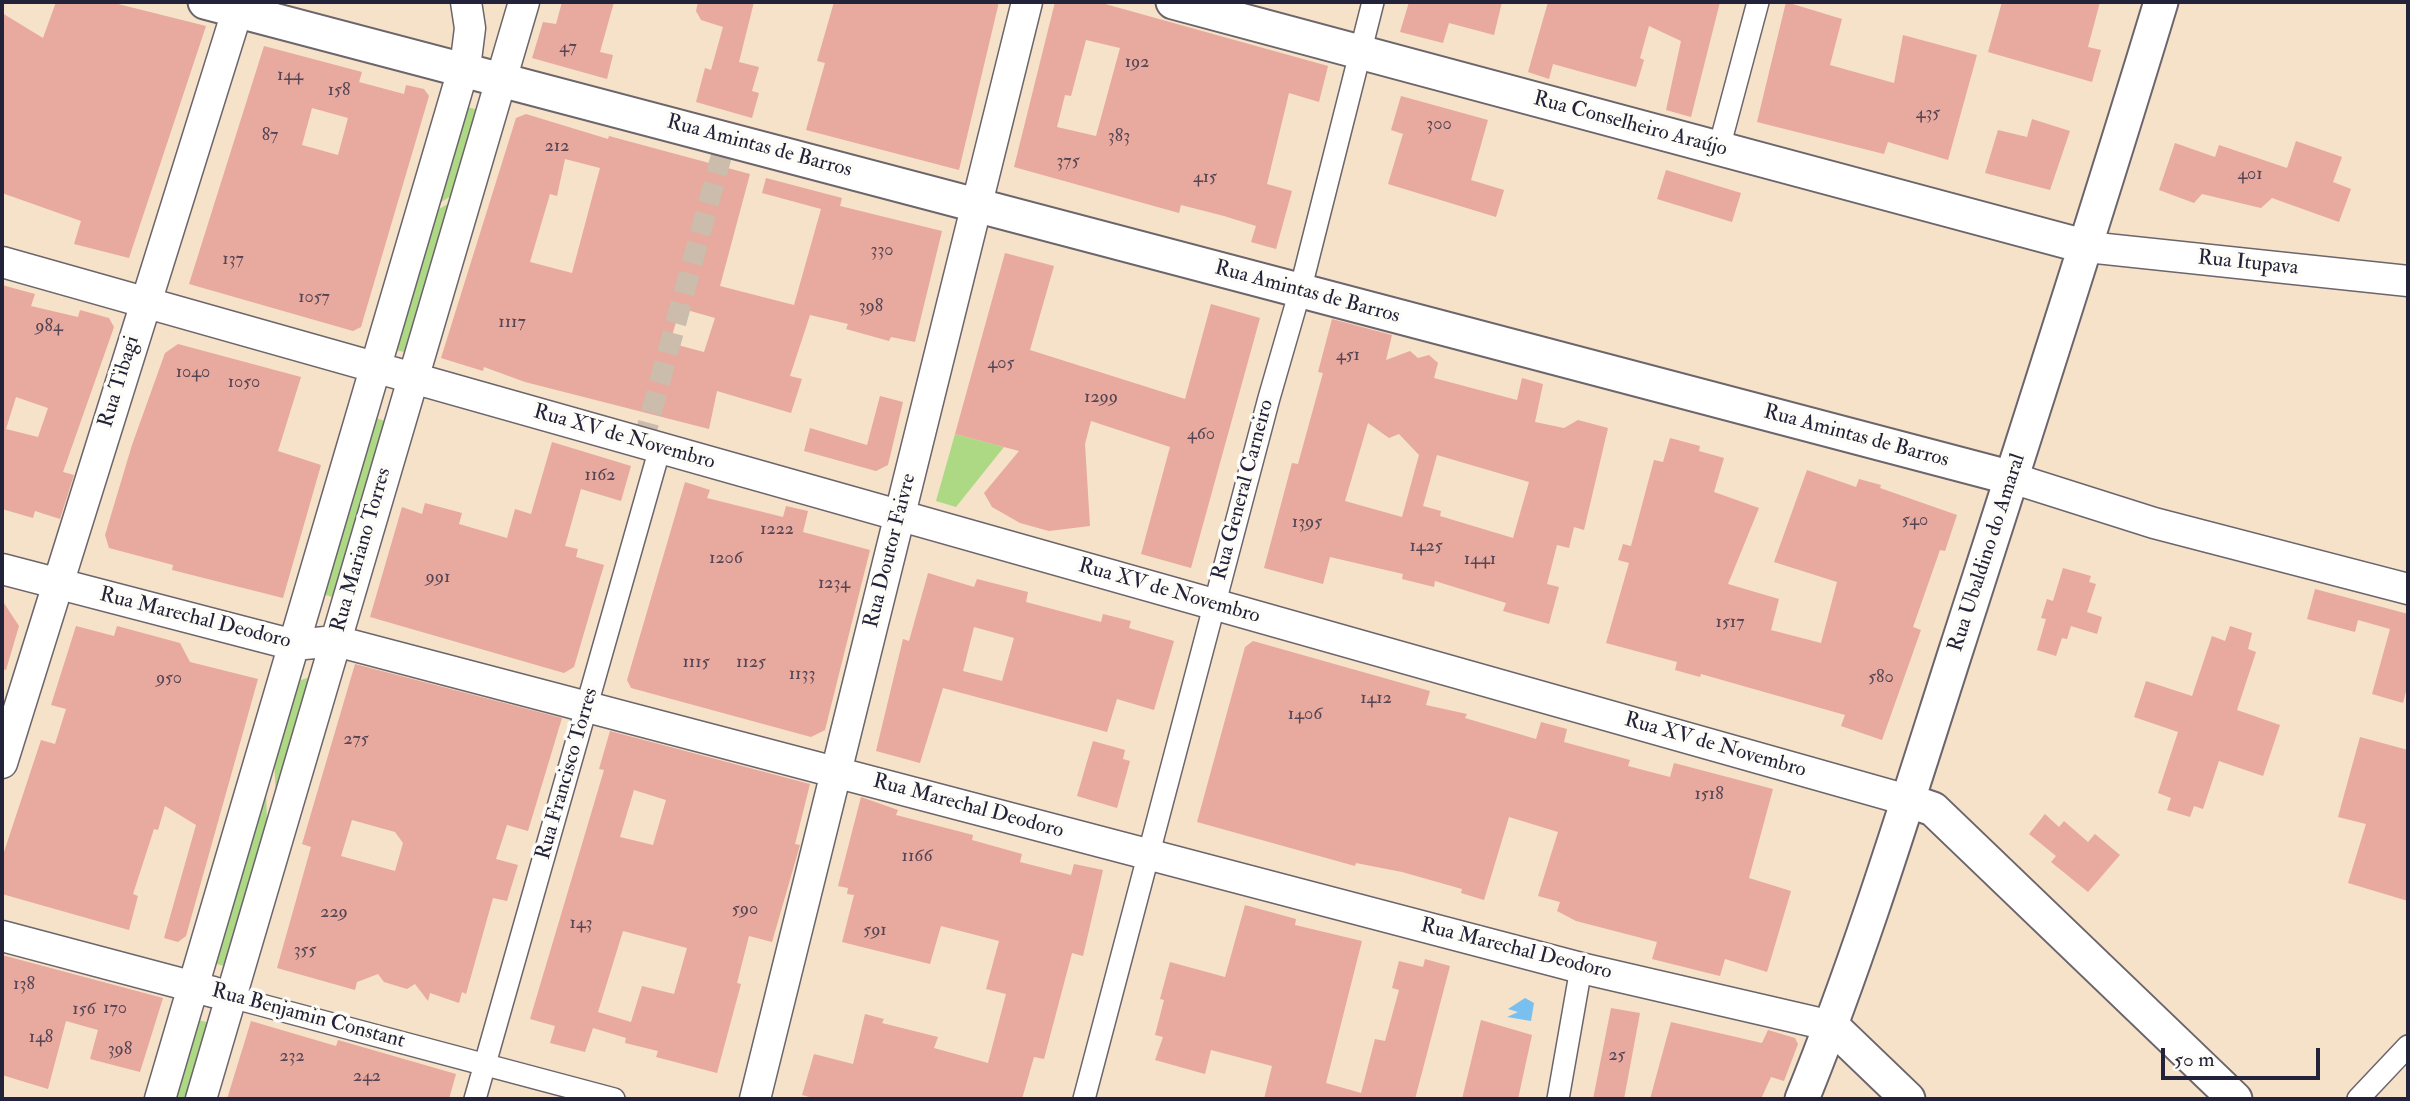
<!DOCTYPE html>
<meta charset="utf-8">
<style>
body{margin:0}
#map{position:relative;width:2410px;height:1101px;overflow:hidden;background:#f5e2c8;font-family:"IM FELL Double Pica",serif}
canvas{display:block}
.frame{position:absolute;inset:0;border:4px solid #22223b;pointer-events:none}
.scale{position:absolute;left:2161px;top:1048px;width:159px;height:32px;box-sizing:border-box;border:4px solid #22223b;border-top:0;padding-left:9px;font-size:21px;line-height:24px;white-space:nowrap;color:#22223b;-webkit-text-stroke:5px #fdfcf7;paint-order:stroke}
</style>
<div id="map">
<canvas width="2410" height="1101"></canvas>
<div class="frame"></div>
<div class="scale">50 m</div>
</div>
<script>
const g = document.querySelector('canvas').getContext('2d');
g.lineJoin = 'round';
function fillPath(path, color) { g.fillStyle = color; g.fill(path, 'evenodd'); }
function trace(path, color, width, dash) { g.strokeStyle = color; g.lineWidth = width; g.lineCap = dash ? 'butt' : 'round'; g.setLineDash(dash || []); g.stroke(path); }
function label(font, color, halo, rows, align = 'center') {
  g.font = font + ' "IM FELL Double Pica",serif'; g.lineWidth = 7; g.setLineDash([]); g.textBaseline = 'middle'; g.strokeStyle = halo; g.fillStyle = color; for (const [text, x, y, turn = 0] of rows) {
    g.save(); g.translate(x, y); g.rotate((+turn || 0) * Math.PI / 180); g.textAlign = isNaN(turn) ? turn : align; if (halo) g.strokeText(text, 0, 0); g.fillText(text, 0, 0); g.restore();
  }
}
fillPath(new Path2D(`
 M464,106L492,114L472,184L434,206Z
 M469,192L422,357L389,348L430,214Z
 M370,416L399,426L344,601L314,591Z
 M955,434L1004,447L956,507L936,501Z
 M319,674L277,820L273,736L289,684Z
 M265,761L268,851L231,968L203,960Z
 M188,1017L217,1025L195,1099H163Z`), '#add985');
fillPath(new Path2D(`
 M1525,998L1534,1003L1531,1021L1507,1017L1518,1012L1508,1009Z`), '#79c0f1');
fillPath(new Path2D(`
 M56,2H110L206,26L129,258L74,244L81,221L2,193V13L43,38Z
 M562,2H614L600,52L613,55L607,79L532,58L543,22L556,24Z
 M698,2H754L739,62L759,67L752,91L759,93L752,118L696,102L705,68L711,70L723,27L701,20L696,11Z
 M834,2H999L959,170L806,130L825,63L817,61Z
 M1055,2H1098L1328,66L1319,102L1289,93L1267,184L1292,191L1276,249L1251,242L1256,226L1224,216L1181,205L1179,213L1014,167ZM1086,40L1120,48L1096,136L1057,127L1065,95L1071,96Z
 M1409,2H1502L1494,35L1449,23L1443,43L1400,32Z
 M1548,2H1720L1691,117L1666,110L1681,41L1649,26L1640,58L1644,60L1636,87L1553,64L1549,79L1528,72Z
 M1786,2L1842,19L1830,65L1894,83L1903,35L1977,55L1948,160L1888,142L1884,154L1757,122Z
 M2002,2H2100L2088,47L2101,50L2092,82L1988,52Z
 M264,46L362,72L359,82L404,94L406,85L424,89L429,96L361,327L353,331L189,284ZM312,108L348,118L338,155L302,145Z
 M1401,96L1488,120L1471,180L1504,190L1496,217L1388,184L1403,134L1391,130Z
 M526,114L608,139L609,136L750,174L720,286L794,305L821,209L762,193L766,178L842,198L840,206L942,231L915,342L891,337L889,341L846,329L848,324L810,315L790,376L802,379L791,413L717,391L709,429L525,382L484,367L483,371L441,358L516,118ZM565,159L600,168L572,273L530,262L550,194L557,196ZM680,308L715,318L704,352L670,343Z
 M2032,119L2070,131L2050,190L1985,173L1998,130L2027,137Z
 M2296,141L2342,157L2333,182L2351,189L2339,222L2272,198L2261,208L2202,194L2194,203L2159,190L2175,143L2215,157L2219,145L2287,168Z
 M1666,170L1741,193L1732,222L1657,199Z
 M1005,253L1054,266L1030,350L1185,399L1211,304L1260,318L1191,568L1141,554L1170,447L1091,421L1085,444L1090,526L1049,531L1020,523L992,507L984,493L1019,451L955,434Z
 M2,285L35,294L31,306L78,317L80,310L109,318L114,327L63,472L74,475L60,519L35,511L33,518L2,509ZM16,397L48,408L38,437L6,429Z
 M1332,319L1392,335L1386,360L1410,351L1418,358L1429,355L1438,363L1434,378L1517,400L1522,378L1543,384L1535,422L1564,428L1578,420L1608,428L1584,530L1574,527L1569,548L1557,545L1547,584L1559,587L1549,624L1503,611L1506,603L1435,581L1434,587L1402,579L1403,574L1330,557L1323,584L1264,568L1292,463L1298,464L1323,373L1318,372ZM1368,423L1389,438L1399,434L1419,455L1402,517L1345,501ZM1437,455L1529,482L1513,538L1440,516L1441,511L1423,506Z
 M178,344L301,377L278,451L321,465L283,598L172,570L173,565L109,548L105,535L132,445L165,353Z
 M880,396L903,402L888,465L876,471L804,451L810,428L867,445Z
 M1670,438L1700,446L1699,451L1724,458L1714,492L1759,508L1728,584L1779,599L1771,630L1821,643L1837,582L1774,562L1807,470L1856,487L1859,479L1881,485L1880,488L1957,515L1945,551L1940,550L1913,627L1921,630L1882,740L1841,726L1845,715L1701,674L1700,677L1675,670L1677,662L1606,643L1629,563L1618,560L1623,544L1631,546L1654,460L1663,462Z
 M552,442L631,466L621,501L581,489L565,546L578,549L576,557L604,565L574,667L564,673L370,617L402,507L422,514L425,503L462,513L459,524L507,538L515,509L531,514Z
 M685,482L710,490L707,498L783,517L786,506L808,511L803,532L870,550L825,730L811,737L631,688L627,680Z
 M2063,568L2091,576L2089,582L2096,584L2087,612L2102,617L2097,634L2071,626L2067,639L2062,638L2056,656L2037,650L2046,619L2041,618L2047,599L2053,601Z
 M928,573L974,587L977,579L1028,592L1026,602L1101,622L1103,614L1131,621L1129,628L1174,641L1154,710L1117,699L1107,732L943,688L920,763L876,751L903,639L909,641ZM974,627L1014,638L1002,681L963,671Z
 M2315,589L2408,614V684L2403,703L2372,694L2390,629L2358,620L2355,632L2307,619Z
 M2,600L19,626L6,670L2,669Z
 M76,626L114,636L117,626L180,643L190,662L258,679L186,936L178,942L164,938L196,825L165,806L158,830L154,829L133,894L138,896L129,930L2,894V858L41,740L55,744L66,709L51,705Z
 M2230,626L2252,633L2248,649L2256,652L2237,710L2280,725L2263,776L2219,761L2203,809L2194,806L2190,817L2167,810L2171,798L2158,793L2178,732L2134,717L2146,681L2192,696L2212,636L2225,641Z
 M1253,641L1430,691L1426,705L1467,714L1465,718L1536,739L1541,722L1567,729L1564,742L1630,760L1628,766L1670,777L1674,763L1773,789L1749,878L1791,891L1767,972L1725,959L1720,976L1652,959L1657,942L1576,921L1557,911L1560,902L1538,896L1558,832L1509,817L1484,900L1461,893L1462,889L1402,872L1356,863L1355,866L1197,822L1245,647Z
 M355,664L562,718L528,831L507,825L496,859L518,865L507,901L493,898L466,994L462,992L459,1003L430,993L428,1001L415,984L407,989L384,982L378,974L357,982L355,990L277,968L311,847L302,844ZM352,820L395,832L403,843L395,871L341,856Z
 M610,731L810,784L795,844L800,845L772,942L749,936L737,983L741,984L717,1073L656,1057L658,1051L625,1043L626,1038L593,1028L585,1052L550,1043L555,1026L530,1019L604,770L599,769ZM634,790L666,800L653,845L620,837ZM623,931L687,948L674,994L642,986L631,1022L598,1012Z
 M2360,737L2408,750V901L2348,883L2366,824L2338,817Z
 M1093,741L1125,750L1123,759L1130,761L1117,808L1077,796Z
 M861,797L898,810L896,815L973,835L972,840L1022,854L1020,862L1071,875L1074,864L1103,870L1083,956L1072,953L1044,1059L1034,1057L1022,1099H817L802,1095L814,1054L853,1064L865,1014L884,1019L882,1023L938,1037L934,1048L988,1063L1006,994L986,989L999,941L941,926L930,964L842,942L854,895L847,894L848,888L838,886Z
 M2045,814L2059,827L2064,821L2088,842L2095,834L2120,855L2088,892L2051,862L2056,856L2029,834Z
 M1245,905L1296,919L1295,925L1362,941L1326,1083L1361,1093L1375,1039L1385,1041L1399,990L1392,988L1399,961L1423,967L1425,959L1450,966L1415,1099H1264L1272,1066L1211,1050L1205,1074L1155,1060L1163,1037L1155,1035L1164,1000L1160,999L1170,962L1225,977Z
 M2,955L163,998L140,1072L90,1059L98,1030L66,1021L48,1089L2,1075Z
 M1611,1008L1640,1013L1624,1099H1593Z
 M1481,1020L1532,1035L1518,1099H1462Z
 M251,1021L336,1046L338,1040L456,1074L449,1099H227Z
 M1671,1022L1762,1043L1768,1030L1795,1038L1798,1044L1784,1081L1771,1077L1761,1099H1650Z`), '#e8a99e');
trace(new Path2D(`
 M643,443L726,139`), '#cbbcac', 21, [21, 10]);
const street = new Path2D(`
 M1719,148L1758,2
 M231,997L614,1099
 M475,1099L660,448
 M1084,1099L1269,398L1300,291L1373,2
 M1558,1099L1581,968
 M2358,1099L2408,1046`);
const secondary = new Path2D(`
 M2087,247L2408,281
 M2,262L1907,800
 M2012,478L2154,523L2408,589
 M2,569L294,645L336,641L1581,968L1832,1026
 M2,763L240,2
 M2,936L213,992
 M160,1099L466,60L470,28L466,2
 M201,1099L524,2
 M755,1099L1027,2`);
const primary = new Path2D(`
 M205,2L2012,478
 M1173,2L2087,247
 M1907,800L1933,809L2235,1099
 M1832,1026L1908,1099
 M1802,1099C1862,951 1909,796 1958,644C2027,430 2096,217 2161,2`);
trace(street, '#6c656c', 24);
trace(secondary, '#6c656c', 33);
trace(primary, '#6c656c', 37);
trace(street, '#fff', 21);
trace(secondary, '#fff', 30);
trace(primary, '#fff', 33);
label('18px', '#544454', null, [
 ["47",568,48],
 ["192",1137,63],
 ["144",290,76],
 ["158",339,91],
 ["435",1928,114],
 ["300",1439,125],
 ["87",270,136],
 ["383",1119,137],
 ["212",557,147],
 ["375",1068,162],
 ["401",2250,175],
 ["415",1205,178],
 ["330",882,251],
 ["137",233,260],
 ["1057",314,298],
 ["398",871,307],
 ["1117",512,323],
 ["984",49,327],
 ["451",1348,356],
 ["405",1001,364],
 ["1040",193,373],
 ["1050",244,383],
 ["1299",1101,398],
 ["460",1201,435],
 ["1162",600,476],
 ["540",1915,521],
 ["1395",1307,523],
 ["1222",777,530],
 ["1425",1426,547],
 ["1206",726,559],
 ["1441",1480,560],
 ["991",438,578],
 ["1234",834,584],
 ["1517",1730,623],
 ["1115",696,663],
 ["1125",751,663],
 ["1133",802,675],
 ["580",1881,678],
 ["950",169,679],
 ["1412",1376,699],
 ["1406",1305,715],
 ["275",356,740],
 ["1518",1709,795],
 ["1166",917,857],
 ["590",745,910],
 ["229",334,913],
 ["143",581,924],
 ["591",875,931],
 ["355",305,951],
 ["138",24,985],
 ["170",115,1009],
 ["156",84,1010],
 ["148",41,1038],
 ["398",120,1050],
 ["25",1617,1056],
 ["232",292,1057],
 ["242",367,1077]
]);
label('21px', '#22223b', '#fdfcf7', [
 ["Rua Conselheiro Araújo",1630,125,15],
 ["Rua Amintas de Barros",759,147,15],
 ["Rua Itupava",2248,264,6],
 ["Rua Amintas de Barros",1307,293,15],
 ["Rua Tibagi",120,382,-73],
 ["Rua Amintas de Barros",1856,437,15],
 ["Rua XV de Novembro",624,438,16],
 ["Rua General Carneiro",1244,490,-75],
 ["Rua Mariano Torres",362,550,-74],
 ["Rua Doutor Faivre",891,551,-76],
 ["Rua Ubaldino do Amaral",1988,553,-72],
 ["Rua XV de Novembro",1169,592,16],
 ["Rua Marechal Deodoro",195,619,14],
 ["Rua XV de Novembro",1715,746,16],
 ["Rua Francisco Torres",568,774,-74],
 ["Rua Marechal Deodoro",968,807,15],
 ["Rua Marechal Deodoro",1516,950,14],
 ["Rua Benjamin Constant",308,1017,15]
]);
</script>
